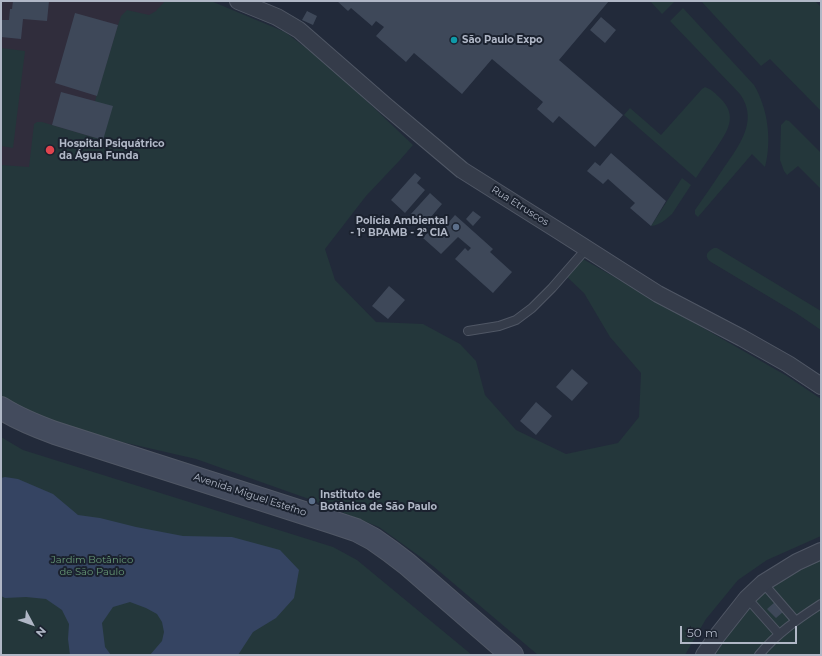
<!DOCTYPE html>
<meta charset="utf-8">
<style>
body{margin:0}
#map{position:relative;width:822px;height:656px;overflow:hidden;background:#222a3a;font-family:Montserrat,sans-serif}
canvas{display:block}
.frame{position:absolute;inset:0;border:2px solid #b0b7c6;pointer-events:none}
.north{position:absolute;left:12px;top:604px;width:40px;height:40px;-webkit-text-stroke:3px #1b222f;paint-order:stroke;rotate:131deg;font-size:11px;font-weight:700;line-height:16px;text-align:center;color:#b0b7c6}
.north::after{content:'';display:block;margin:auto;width:14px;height:18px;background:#b0b7c6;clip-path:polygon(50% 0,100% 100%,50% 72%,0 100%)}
.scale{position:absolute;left:680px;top:626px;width:117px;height:18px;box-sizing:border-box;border:2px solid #b0b7c6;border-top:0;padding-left:5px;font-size:12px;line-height:14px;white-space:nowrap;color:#b0b7c6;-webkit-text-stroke:3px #1b222f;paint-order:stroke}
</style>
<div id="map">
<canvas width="822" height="656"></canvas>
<div class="frame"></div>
<div class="north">N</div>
<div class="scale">50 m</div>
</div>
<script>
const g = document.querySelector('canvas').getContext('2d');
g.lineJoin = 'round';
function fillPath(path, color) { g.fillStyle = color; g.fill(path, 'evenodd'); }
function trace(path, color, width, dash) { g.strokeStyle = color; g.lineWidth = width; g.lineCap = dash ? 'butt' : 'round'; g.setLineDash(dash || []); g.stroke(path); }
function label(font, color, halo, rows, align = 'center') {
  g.font = font + ' Montserrat,sans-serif'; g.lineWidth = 4; g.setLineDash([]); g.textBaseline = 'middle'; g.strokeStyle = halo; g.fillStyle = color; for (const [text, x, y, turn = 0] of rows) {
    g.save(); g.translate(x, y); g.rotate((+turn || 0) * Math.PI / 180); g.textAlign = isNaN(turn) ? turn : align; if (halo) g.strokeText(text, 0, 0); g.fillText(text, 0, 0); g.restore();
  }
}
fillPath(new Path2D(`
 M1,1H195L1,299Z`), '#302d3c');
fillPath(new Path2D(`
 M165,1H211L285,32L331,67L413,145L400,160L366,196L325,249L335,280L376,322L423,324L460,344L476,361L485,395L516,430L566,454L618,443L639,417L641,373L610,337L584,293L567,277L583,259L787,376L821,399V536L767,560L738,580L706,619L685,655H538L433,566L379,527L309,499L196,459L83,433L28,415L1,399V165L29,167L34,124L37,122H42L103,140L95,101L118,25L121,16L127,10L149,15L156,11Z
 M650,1H675L662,14Z
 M701,1H815L821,7V111L770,59L761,66Z
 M683,8L754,85C768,109 772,140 765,167L752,154L698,217L695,214V210C704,197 713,184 721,172C737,148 760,122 740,94L670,21Z
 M1,48L25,51L13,148L1,146Z
 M705,87C711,89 716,94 720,98C739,116 727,132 715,150C709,159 702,168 696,178L624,115L630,108L661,135L702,89Z
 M786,120L789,121L821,153V189L798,166L787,175L784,171L780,160L781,125Z
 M682,178L691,185L672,214C665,220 660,225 651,226Z
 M714,248H717L821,311V330L796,313L711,262C704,257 706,252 714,248Z
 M1,437L23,450L333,547L357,560L472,655H1Z
 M821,559V655H715L745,607L777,582Z`), '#24373b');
fillPath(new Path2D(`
 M5,477L18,479L53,494L78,515L100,518L136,527L183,536L232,537L280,550L299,570L294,598L276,618L253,632L238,655H150L162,641L164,632L162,622L157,614L146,608L130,602L113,607L102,623L105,647L111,655H70L68,639L69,624L62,610L46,599L26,597L5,598L1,596V478Z`), '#354462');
fillPath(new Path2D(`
 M13,1H49L47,21L23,19L21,39L1,37V20H9L10,9H12Z
 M337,1H609L559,60L623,115L595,147L559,116L553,123L537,109L543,102L492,59L462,94L414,53L406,62L376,36L384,27L376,21L372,26L351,8L348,11Z
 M307,11L317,16L313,25L302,20Z
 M75,13L118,25L97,96L55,83Z
 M601,17L616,30L605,43L590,30Z
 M61,92L113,106L103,140L52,125Z
 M611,153L666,201L651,226L630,208L635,203L608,179L603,184L587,171L595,162L600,166Z
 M415,173L421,178L417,183L425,190L405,213L391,200Z
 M430,193L442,204L424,225L411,214Z
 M473,211L481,217L473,226L466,219Z
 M455,215L493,249L490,252L512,272L493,293L455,259L465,248L468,251L471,248L458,237L441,254L423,238L434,225L441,231Z
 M389,286L405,300L388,319L372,306Z
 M572,369L588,383L572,401L556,387Z
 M536,402L552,416L536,435L520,421Z
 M775,602L783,612L776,618L767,609Z`), '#3e4859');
const service = new Path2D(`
 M468,331L499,326L516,320L532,308L552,288L587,248
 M763,583L796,621
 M747,598L779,634
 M759,655C776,634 798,619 821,604`);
const minor = new Path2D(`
 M238,1L277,17L299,30L386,106L462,170L559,231L617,268L658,294L742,338L788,364L821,386
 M704,655L717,636L747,598L763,583L797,562L821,551`);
const secondary = new Path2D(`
 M1,408C18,419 36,426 55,433L332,522L356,530L373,539L390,551L407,564L512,655`);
trace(service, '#505765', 10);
trace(minor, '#505765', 18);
trace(secondary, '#505765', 24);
trace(service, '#353c4a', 8);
trace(minor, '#353c4a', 16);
trace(secondary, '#434b5d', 22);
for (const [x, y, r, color] of [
 [454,40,4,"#0f9aa8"],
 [50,150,5,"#e0444e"],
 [456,227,4,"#5c6f8a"],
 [312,501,4,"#5c6f8a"]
]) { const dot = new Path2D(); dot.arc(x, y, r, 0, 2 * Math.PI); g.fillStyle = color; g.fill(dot); trace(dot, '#1b222f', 1.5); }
label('bold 10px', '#b0b7c6', '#1b222f', [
 ["São Paulo Expo",462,40],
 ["Hospital Psiquátrico",59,144],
 ["da Água Funda",59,156],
 ["Polícia Ambiental",448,221,"right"],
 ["- 1º BPAMB - 2ª CIA",448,233,"right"],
 ["Instituto de",320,495],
 ["Botânica de São Paulo",320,507]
], 'left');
label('10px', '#b0b7c6', '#1b222f', [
 ["Rua Etruscos",520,206,32],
 ["Avenida Miguel Estefno",250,495,18]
]);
label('10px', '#679876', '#1b222f', [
 ["Jardim Botânico",92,560],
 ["de São Paulo",92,572]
]);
</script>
